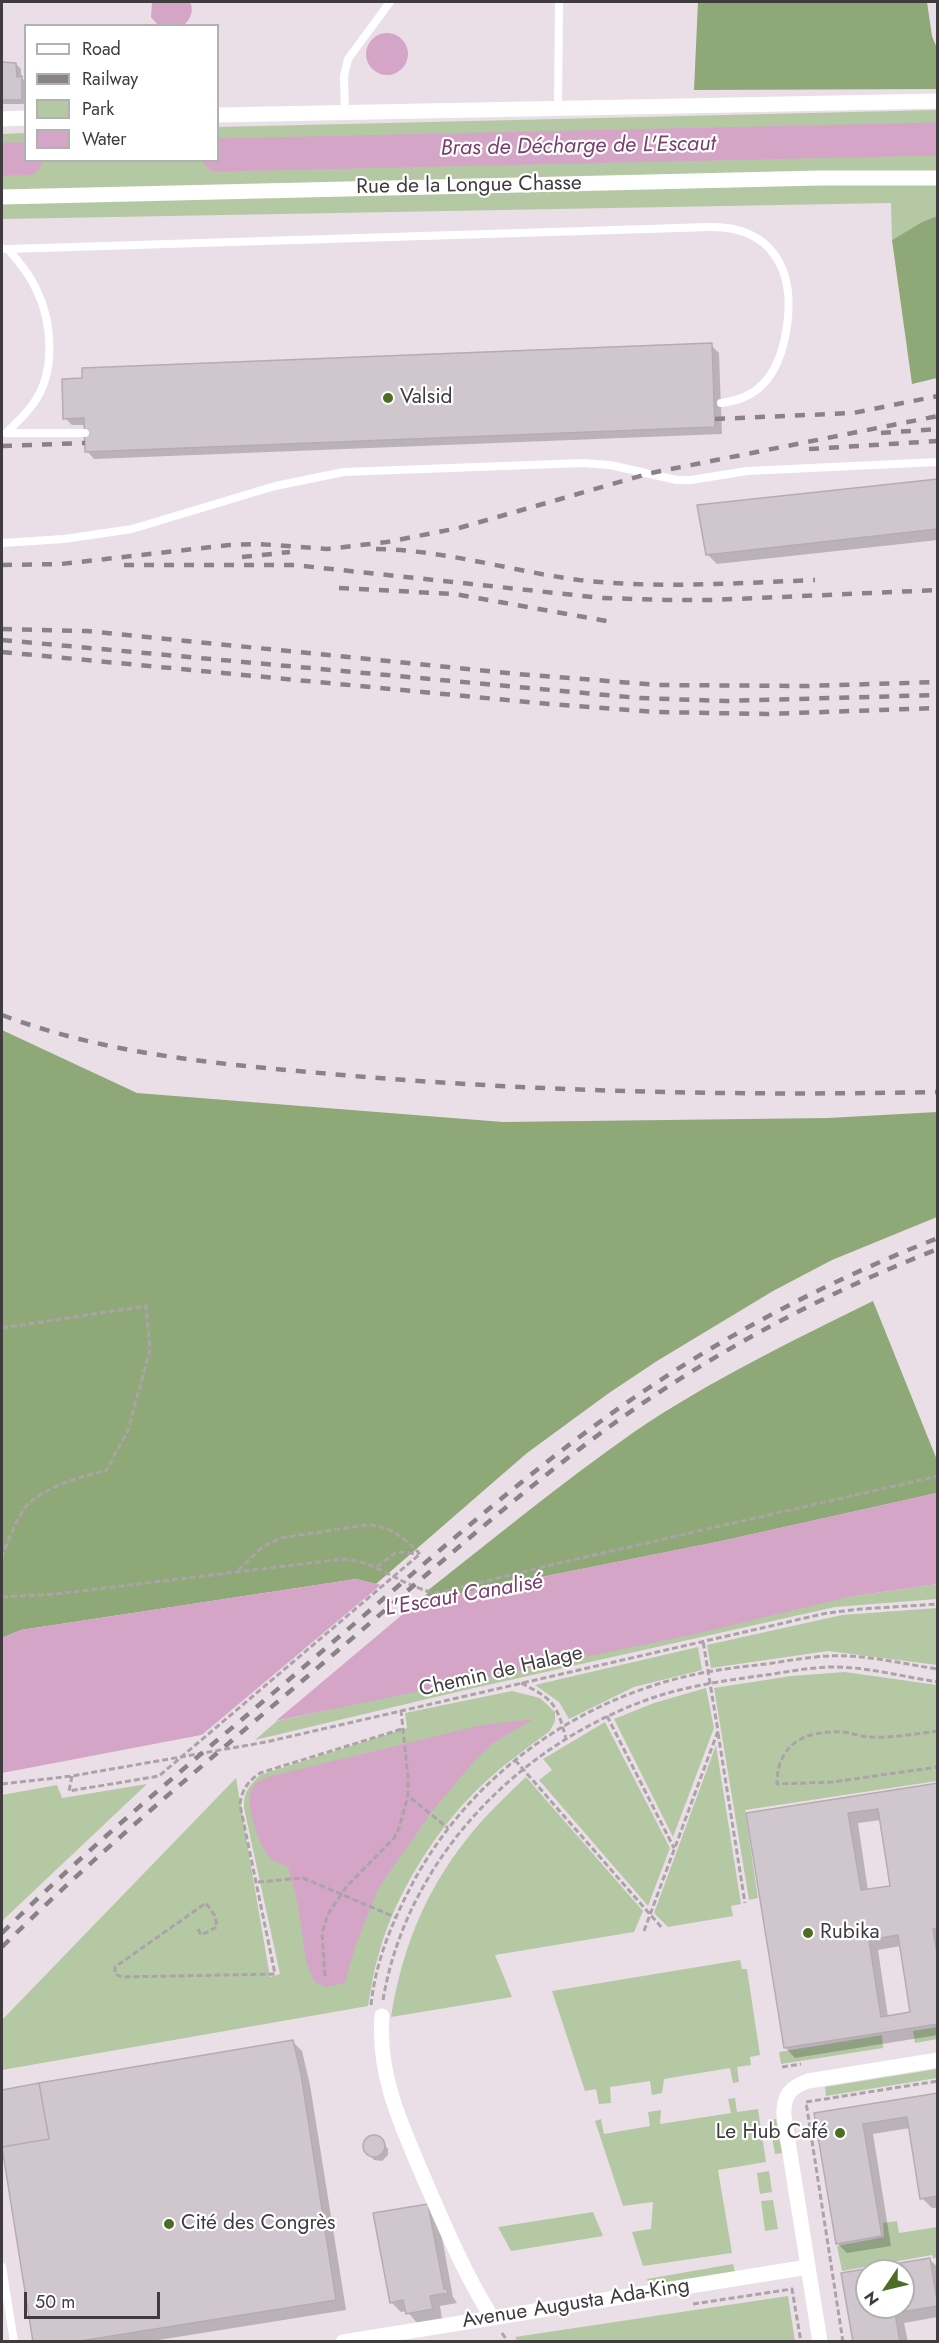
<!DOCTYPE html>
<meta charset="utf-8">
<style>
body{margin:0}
#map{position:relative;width:939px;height:2343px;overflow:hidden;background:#eadfe7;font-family:Jost,sans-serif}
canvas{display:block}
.frame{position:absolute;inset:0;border:3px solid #3f3b3e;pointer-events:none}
.legend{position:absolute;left:24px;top:24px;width:195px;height:138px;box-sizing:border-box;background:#fff;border:2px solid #b2b1b2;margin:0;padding:8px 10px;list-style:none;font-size:18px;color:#3f3b3e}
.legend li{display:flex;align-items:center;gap:12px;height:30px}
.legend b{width:30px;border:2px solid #b2b1b2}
.north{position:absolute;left:855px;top:2259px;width:60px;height:60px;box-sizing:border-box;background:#fff;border:2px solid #b2b1b2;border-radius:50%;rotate:235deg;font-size:16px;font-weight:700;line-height:24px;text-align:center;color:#3f3b3e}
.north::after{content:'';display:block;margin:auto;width:21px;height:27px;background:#4c6d24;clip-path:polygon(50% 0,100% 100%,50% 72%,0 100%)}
.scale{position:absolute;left:24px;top:2292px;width:136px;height:27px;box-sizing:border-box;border:3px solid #3f3b3e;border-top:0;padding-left:8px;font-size:18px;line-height:21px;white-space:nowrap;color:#3f3b3e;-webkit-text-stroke:4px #fff;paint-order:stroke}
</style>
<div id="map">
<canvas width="939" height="2343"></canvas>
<div class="frame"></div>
<ul class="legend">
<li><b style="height:8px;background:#fff"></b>Road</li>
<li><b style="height:8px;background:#898287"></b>Railway</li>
<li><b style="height:16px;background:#b5c8a4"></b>Park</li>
<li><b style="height:16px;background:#d4a5c7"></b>Water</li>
</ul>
<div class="north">N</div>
<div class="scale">50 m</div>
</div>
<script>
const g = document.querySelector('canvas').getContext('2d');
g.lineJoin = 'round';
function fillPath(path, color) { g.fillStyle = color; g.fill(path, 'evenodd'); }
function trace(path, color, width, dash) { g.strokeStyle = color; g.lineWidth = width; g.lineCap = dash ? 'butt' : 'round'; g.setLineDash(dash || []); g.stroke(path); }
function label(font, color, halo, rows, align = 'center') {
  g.font = font + ' Jost,sans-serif'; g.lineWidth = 4.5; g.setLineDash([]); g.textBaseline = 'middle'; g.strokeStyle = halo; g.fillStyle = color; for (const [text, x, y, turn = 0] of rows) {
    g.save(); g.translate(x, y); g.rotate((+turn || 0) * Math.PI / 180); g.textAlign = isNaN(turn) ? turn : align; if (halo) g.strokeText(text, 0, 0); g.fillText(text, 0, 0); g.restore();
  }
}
fillPath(new Path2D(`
 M937,110V216L922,222L892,240L891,203L2,219V134L25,133L26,160H218V127Z
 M937,1584V1599L835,1607L461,1691L255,1740L277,1721L848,1597Z
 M937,1608V1665L828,1651L711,1668L707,1645L842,1615Z
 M698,1647L702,1670L634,1687L569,1719L559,1702L535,1685Z
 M845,1672L937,1685V1781L745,1810L758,1898L749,1900L714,1688L791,1676Z
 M706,1688L714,1728L673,1837L614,1719L654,1703Z
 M512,1691L540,1698L555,1712V1721L550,1731C527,1748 503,1765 482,1785C437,1827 393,1897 378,1957C373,1973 371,1990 368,2006L2,2070V2020L236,1778L270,1977L280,1974L244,1808C243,1792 250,1785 260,1775L407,1728L405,1713Z
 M605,1722L670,1848L648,1906L539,1780L552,1770L543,1759Z
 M716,1745L741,1904L731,1906L733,1916L668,1927L654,1913Z
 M526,1777L643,1911L634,1932L495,1955L512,1997L391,2017C403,1942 430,1880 480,1823C494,1807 510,1792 526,1777Z
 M147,1784L2,1921V1795L57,1785L62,1798Z
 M740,1960L742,1969H747L760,2055L750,2057L751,2065L737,2067L739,2082L733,2083L730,2068L664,2079L662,2093L652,2095L650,2081L610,2087L611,2103L599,2104L596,2089L585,2091L552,1991Z
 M937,2027V2039L915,2043L913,2031Z
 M882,2035L883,2048L781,2064L779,2052Z
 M937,2069V2078L826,2096L825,2087Z
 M735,2098L737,2112L758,2109L766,2162L718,2170L732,2253L643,2266L632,2232L651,2229L653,2202L623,2206L595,2121L601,2119L604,2134L650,2126L648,2112L661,2110L660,2124L731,2113L728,2099Z
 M776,2119L782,2153L775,2154L769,2120Z
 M769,2171L772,2192L760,2194L757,2173Z
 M773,2200L778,2229L765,2231L761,2201Z
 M593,2212L603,2236L511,2251L498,2227Z
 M897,2221L899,2233L937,2227V2258H933L932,2255L842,2271L837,2246L884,2237L883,2223Z
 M733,2264L735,2272L649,2286L647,2279Z
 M788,2296L795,2341L518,2342L515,2337Z`), '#b5c8a4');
fillPath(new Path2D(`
 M698,2H927L932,36L937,48V89L694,90Z
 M937,216V378L912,384L892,240L922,222Z
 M2,1030L137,1093L503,1122L828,1118L937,1112V1217L832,1260L773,1291L657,1361L609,1393L527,1453L376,1584L356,1579L21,1630L2,1638Z
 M873,1301L937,1460V1493L717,1542L436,1598L422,1595C492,1540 561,1483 634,1432C709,1381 792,1341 873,1301Z`), '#8fa878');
fillPath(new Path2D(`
 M152,2H190C194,10 191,19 184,25H158L151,17Z
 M366 54a21 21 0 1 1 42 0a21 21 0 1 1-42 0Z
 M937,1493V1584L848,1597L691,1635L285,1719L2,1773V1638L21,1630L356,1579L436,1598L717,1542Z
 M534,1719L493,1743L476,1759L433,1810L379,1887L355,1947L345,1983L326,1987L314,1981L306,1961L298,1904L288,1867C282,1864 272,1861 268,1856C258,1842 242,1800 254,1786C261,1777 277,1775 288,1772L482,1725Z`), '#d4a5c7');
fillPath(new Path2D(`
 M383,1583L428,1593L271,1725L197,1739Z`), '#eadfe7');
fillPath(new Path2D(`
 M2,64H16L21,69V77L26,82V104H2Z
 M711,345L719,353L722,434L94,459L87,451L86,425H72L65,418Z
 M938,480V540L717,564L707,554Z
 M938,1785V2035L795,2058L785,2047L748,1815ZM881,1820L892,1887L868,1891L858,1823ZM901,1946L912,2013L888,2017L878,1950Z
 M292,2041L302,2051L310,2085L346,2310L146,2342H34L2,2137V2091Z
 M938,2095V2208H932L922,2198L910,2128L873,2134L891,2246L847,2253L837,2243L816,2115Z
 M373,2137L379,2138L388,2149V2155L382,2161L374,2160L364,2147L367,2139Z
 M428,2205L438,2216L453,2297L457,2303L440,2306L442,2319L417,2323L407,2311L401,2312L391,2302Z
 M930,2260L938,2267V2317L904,2323L908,2342H854L843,2274ZM867,2271H903V2307H867Z`), '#0003');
trace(new Path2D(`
 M218,155L938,139
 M2,159H26`), '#d4a5c7', 33);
const building = new Path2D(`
 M2,62L16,63L17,77L22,76V100H2Z
 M712,343L715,427L85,452L84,418L63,419L62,379L82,378V368Z
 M938,479V529L706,555L697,505Z
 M938,1783V1929H933L938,1959V2024L784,2048L746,1813ZM878,1809L890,1886L861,1890L848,1813ZM898,1935L910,2012L881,2017L869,1940Z
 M293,2040L301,2074L336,2300L74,2342H33L2,2147L49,2139L39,2083Z
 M39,2083L49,2139L2,2147V2090Z
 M938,2093V2196L920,2199L907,2117L863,2124L882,2236L836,2244L814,2113Z
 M363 2146a11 11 0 1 1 22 0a11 11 0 1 1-22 0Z
 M428,2204L444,2289H447L448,2293L430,2296L433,2309L406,2314L403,2300L390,2303L373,2213Z
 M930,2258L938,2306L895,2313L900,2342H853L841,2273ZM867,2271H903V2307H867Z`);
fillPath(building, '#d0c6cd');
trace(building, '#b6abb2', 1.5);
trace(new Path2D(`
 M2,1328L146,1306L150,1350L128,1430L106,1471C81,1476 49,1486 29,1503C20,1511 5,1546 2,1558
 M377,1567L396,1552L418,1554
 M238,1570L261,1548L281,1538L366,1525C390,1525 404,1538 420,1554
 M2,1597L56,1594L343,1559C381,1562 402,1588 438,1593L555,1564L938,1476
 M521,1683C553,1699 557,1704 566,1739
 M401,1710L408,1778V1796L448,1828
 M607,1716L674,1848
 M938,1731C915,1734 891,1738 869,1737C860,1737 851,1732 842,1732C805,1730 777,1744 777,1784L832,1782L938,1767
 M718,1733L745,1903
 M515,1760L662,1928
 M72,1776L69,1791L159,1776L420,1554
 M2,1784L72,1776L266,1742L827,1613L861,1609L938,1604
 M258,1882L303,1878L395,1917
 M198,1929L201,1935L217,1927L215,1916L206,1903L115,1967V1974L122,1977L275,1974L240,1805C241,1791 248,1781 260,1773L402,1729
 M644,1931L718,1731L703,1641
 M325,1976L322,1933L328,1914L347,1886L394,1838L399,1828L408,1796
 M383,2000C407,1857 521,1742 655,1697C688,1686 723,1681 758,1676C783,1673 809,1667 834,1667C868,1667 904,1677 938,1682
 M371,2005C376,1958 394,1918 416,1877C468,1785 554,1717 655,1685C691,1673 729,1668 766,1664C787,1661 808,1657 829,1656C865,1654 902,1664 938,1669
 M782,2067L801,2064
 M693,2304L792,2289L801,2342
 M502,2333L508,2342
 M843,2342L806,2102L938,2081`), '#aca3a9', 3, [6, 3]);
trace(new Path2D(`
 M558,108L559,2
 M345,113L344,76L348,59L390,2
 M2,249H8C19,262 30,275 37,291C52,322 55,368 37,398C29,412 17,422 6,433
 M8,249L710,227C772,226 795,270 787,326C781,367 765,398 721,403
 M6,433H85
 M2,543L64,539L132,529L275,486L344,472L583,463L610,465L677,480H691L747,471L938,462
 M2,2267L14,2342`), '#fff', 8);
trace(new Path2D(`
 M218,115L938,101
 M2,119L26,118
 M2,197L820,178H938
 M382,2016C377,2076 403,2129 426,2183C445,2227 463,2270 488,2311
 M343,2342L808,2267
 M820,2342L784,2116C783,2096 790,2087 808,2081L938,2060`), '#fff', 15);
trace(new Path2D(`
 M715,419L853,413L938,396
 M881,433L938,429
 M2,446L85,443
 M809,449L938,441
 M376,549C445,550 511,571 579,580C658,589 736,583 815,580
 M242,557L290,552
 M2,565L61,564L229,545L259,544L327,549L387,542L459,528L651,473L938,416
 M124,565H294L602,598L667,600H712L938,590
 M339,588L455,594L612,622
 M2,629L87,631L518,674L659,685L807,686L938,682
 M2,640L639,698L726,701L938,695
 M2,652L549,704L656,712L767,714L938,708
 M2,1015C107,1055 220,1064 331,1074C533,1092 735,1096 938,1092
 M2,1933C102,1834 213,1745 320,1653C423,1566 524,1473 635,1397C730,1332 831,1280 938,1238
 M2,1947C105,1845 218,1753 329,1658C431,1572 530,1481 640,1405C733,1342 833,1290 938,1249`), '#898287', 4.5, [10, 10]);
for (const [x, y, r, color] of [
 [388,398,6,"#4c6d24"],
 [808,1933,6,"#4c6d24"],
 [840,2133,6,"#4c6d24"],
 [169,2224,6,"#4c6d24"]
]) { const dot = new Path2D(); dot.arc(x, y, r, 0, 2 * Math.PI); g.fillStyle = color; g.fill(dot); trace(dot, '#fff', 2); }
label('21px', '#3f3b3e', '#fff', [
 ["Rue de la Longue Chasse",469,186,-1],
 ["Chemin de Halage",501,1672,-13],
 ["Avenue Augusta Ada-King",576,2304,-9]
]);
label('21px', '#3f3b3e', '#fff', [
 ["Valsid",400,398],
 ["Rubika",820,1933],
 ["Le Hub Café",828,2133,"right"],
 ["Cité des Congrès",181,2224]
], 'left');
label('italic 22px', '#7a3f6c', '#fff', [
 ["Bras de Décharge de L'Escaut",578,147,-1],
 ["L'Escaut Canalisé",464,1596,-10]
]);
</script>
